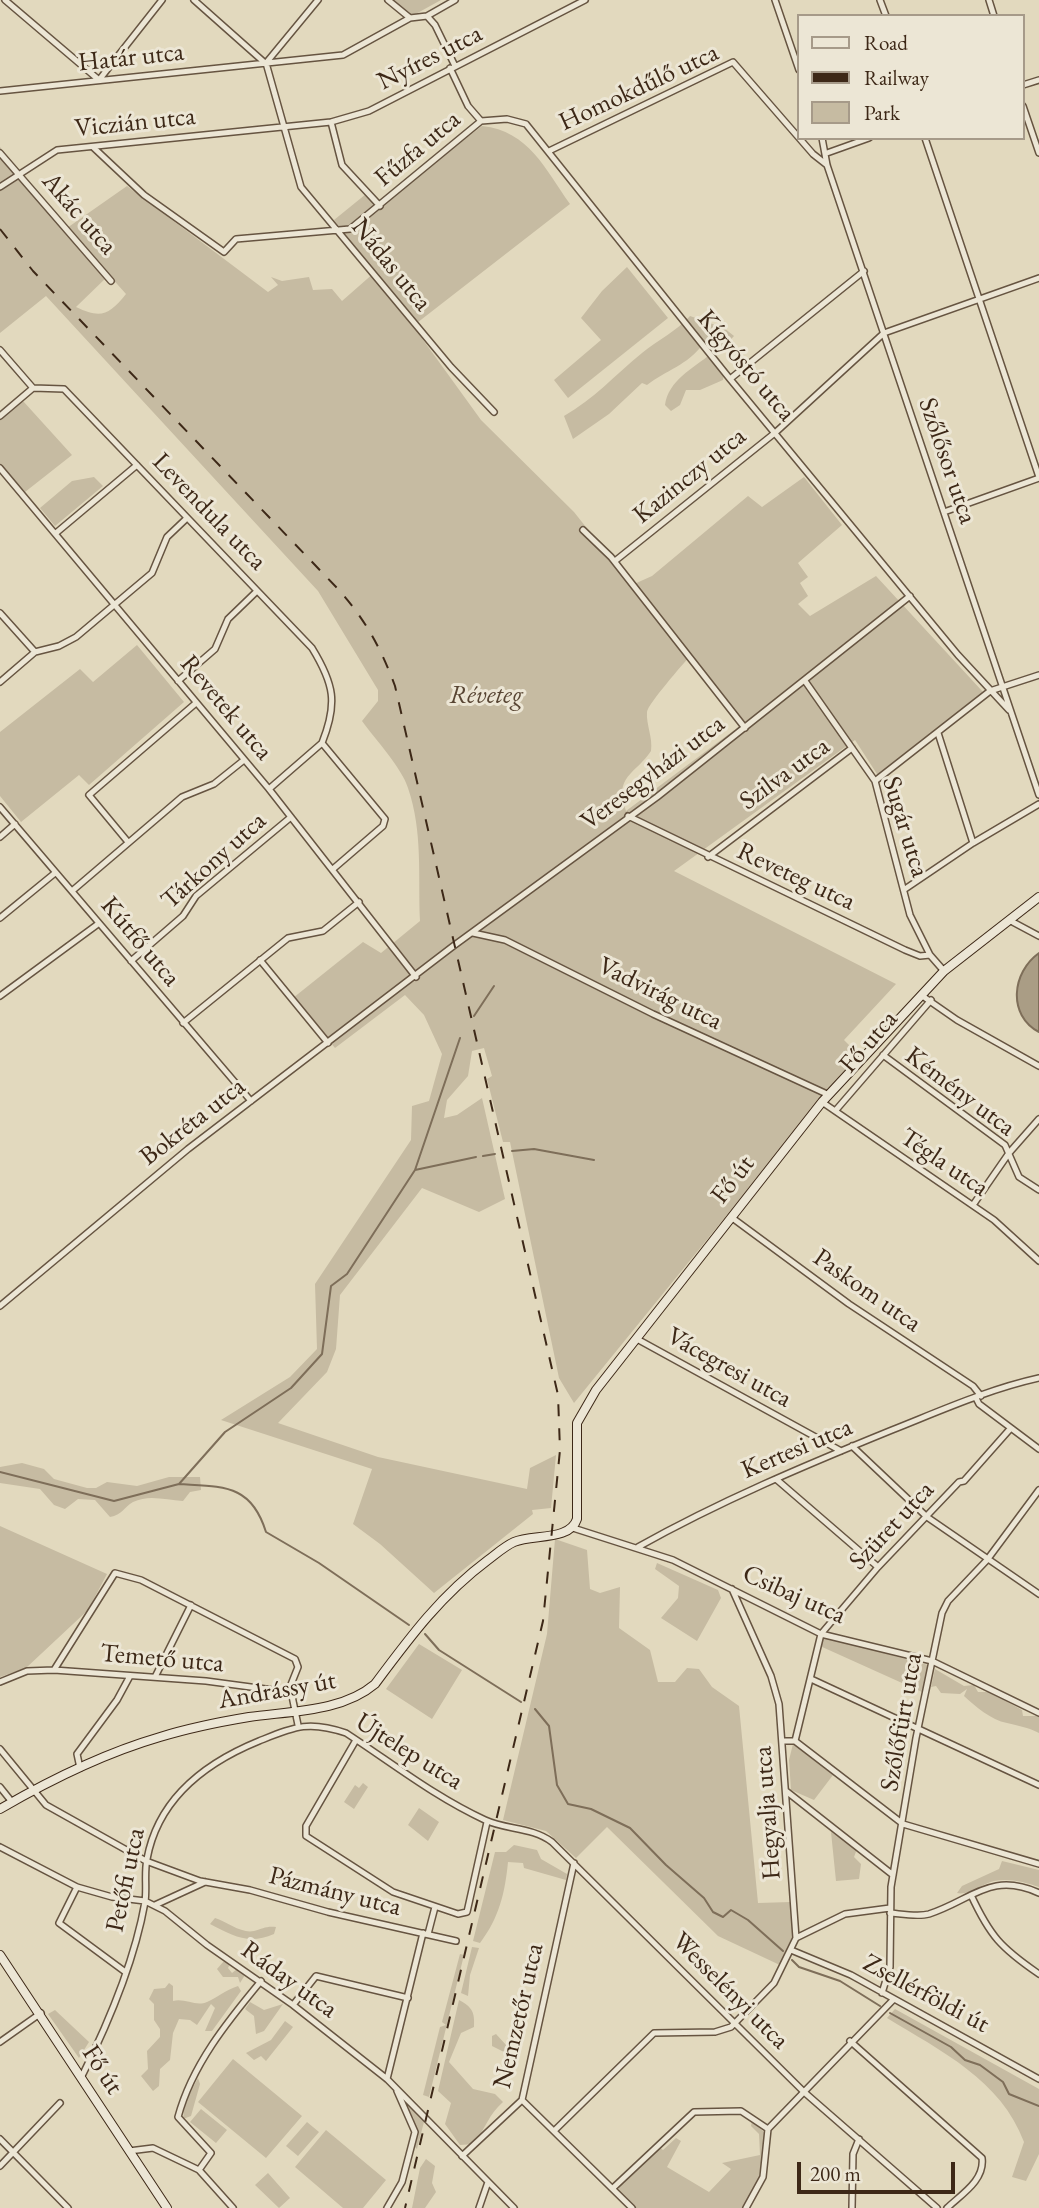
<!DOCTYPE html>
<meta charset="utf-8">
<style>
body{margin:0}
#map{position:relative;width:1039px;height:2208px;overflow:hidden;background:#e2d9be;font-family:"EB Garamond",serif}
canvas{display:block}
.legend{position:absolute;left:797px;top:14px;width:228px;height:126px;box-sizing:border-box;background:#ece6d5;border:2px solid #a69a89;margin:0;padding:9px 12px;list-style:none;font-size:21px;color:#3d2817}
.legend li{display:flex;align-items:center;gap:14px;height:35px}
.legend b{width:35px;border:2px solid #a69a89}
.scale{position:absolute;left:797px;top:2162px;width:158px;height:32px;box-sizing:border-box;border:4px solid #3d2817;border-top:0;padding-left:9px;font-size:21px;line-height:24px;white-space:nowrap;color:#3d2817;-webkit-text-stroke:5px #ece6d5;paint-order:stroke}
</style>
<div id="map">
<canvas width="1039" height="2208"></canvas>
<ul class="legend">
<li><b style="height:9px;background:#ece6d5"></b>Road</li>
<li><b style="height:9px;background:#3d2817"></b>Railway</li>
<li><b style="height:19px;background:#c6bba2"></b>Park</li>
</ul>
<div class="scale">200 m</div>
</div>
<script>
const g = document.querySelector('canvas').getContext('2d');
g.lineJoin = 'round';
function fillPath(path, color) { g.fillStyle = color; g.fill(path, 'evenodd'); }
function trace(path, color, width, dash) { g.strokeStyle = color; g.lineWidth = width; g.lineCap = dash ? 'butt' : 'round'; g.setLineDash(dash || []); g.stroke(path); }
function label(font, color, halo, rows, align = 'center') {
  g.font = font + ' "EB Garamond",serif'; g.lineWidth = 6; g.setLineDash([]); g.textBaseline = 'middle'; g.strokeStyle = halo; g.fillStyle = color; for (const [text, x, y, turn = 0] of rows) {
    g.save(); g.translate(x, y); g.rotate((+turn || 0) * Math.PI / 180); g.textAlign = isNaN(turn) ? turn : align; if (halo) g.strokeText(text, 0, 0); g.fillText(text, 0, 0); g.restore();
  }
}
fillPath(new Path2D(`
 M392,0H441L412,16Z
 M482,126C529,131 545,169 570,204L413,326L481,420L574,512L632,585L652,576L748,496L762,507L804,477L842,525L798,563L808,577L800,583L808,596L798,604L810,616L876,576L983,692L884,774H877L855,740L674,871L896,984L844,1040L858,1054L574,1403L559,1378L510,1142H503L487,1079L492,1076L484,1048L472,1051L468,1076L447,1100L444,1118L457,1115L482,1098L505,1199L479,1212L422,1188L340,1295L336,1349L327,1372L278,1423L378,1457L527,1489L530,1468L556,1455L551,1508L532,1510L533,1514L434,1593L380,1544L353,1524L372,1469L221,1420L290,1377L317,1349L315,1284L411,1140L412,1106L429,1101L442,1054L424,1015L405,995L335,1048L293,998L363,942L381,953L420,921C418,876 423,832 408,788C402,768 375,739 362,721L378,701V690L318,591L46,296L0,333V147L67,228L127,186L268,292L278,285L271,277L282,281L309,277L313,290L332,289L342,301L375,272L334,220L366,194L377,206ZM109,275L126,294C109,315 101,319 76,307ZM691,655L745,722L626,811C613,776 636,774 651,751C653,737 646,725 647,712C648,704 683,664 691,655Z
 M627,267L668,318L568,398L554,380L601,340L581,318L602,291Z
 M690,316L724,328L734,336L713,359L724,373L723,380L700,390H686L680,405L671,411L665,405C668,381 693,368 711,354L702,345C689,364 665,371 647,385L642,383L609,414L573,439L564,416C594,399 615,375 642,353C658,340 677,331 690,316Z
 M23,401L72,455L25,492L0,465V420Z
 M94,477L103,486L55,526L40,508L72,481Z
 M137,645L184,702L89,785L79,775L21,822L0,796V732L80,669L93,682Z
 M22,1463L44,1469L54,1479L87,1488H96L107,1482L137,1486L169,1477H200L201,1490L190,1492L183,1501C166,1500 149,1494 133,1502C124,1507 122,1515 110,1517L95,1500L78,1499L65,1509L54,1505L40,1489L0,1483V1467Z
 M0,1526L107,1574L88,1610L26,1668L0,1677Z
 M555,1539L587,1550L590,1589L600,1593L620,1587L619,1628L650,1650L658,1682H675L687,1668L699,1669L712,1687L739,1706L758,1903L791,1902C793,1927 795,1944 782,1966L718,1936L607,1827L576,1858L546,1831L503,1820L547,1634Z
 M657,1563L718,1590L721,1598L697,1641L661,1618L678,1598L679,1586L655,1569Z
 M824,1637L928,1665L922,1692L820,1646Z
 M419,1644L462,1670L432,1719L386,1689Z
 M935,1669L964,1686L974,1685L978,1692H990L1022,1710L1023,1716H1039V1733C1027,1727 1019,1726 1007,1723C991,1720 975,1706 964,1696L967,1689L960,1694L941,1693L936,1686L931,1687Z
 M793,1744L833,1775L814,1800L791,1790L789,1760Z
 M363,1783L368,1787L354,1809L344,1802L355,1785L359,1788Z
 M419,1808L439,1822L428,1841L408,1825Z
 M831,1832L857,1849L854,1857L861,1864L859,1879L836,1881Z
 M514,1845L537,1850L541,1859L567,1874L566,1880L524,1868L523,1863L508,1862C505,1893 499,1918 480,1943L473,1941L495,1852H506Z
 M1002,1861L1039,1870V1887C1025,1882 1009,1878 994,1881C982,1884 968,1896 957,1893L962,1886L999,1869Z
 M215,1918C227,1922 242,1934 254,1931C263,1929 265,1926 276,1927L274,1934C249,1945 233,1936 210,1924Z
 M472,1947L479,1948L470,1975L468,1996L461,1993Z
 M460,1954L464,1955L429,2097L423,2095L440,2027L446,2025L442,2022Z
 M224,1961L230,1964L228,1968L232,1973L237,1969L245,1975L240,1983L238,1977H223L217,1969Z
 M169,1983L173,1986V2001C185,1998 196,2007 207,2002C219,1997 223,1991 238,1986L241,1991L212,2031H205L215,2008L211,2004L197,2025L190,2020L179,2019L173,2033L170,2060L160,2069L159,2086L153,2091L141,2076L148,2069L147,2051L160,2037V2029L154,2020V2004L149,1999L154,1989L165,1988Z
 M459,2000C472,2007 475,2012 474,2027L461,2033L449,2062L473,2089L495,2094L503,2102C489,2114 485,2129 474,2144L460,2145L445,2124L451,2103L438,2091Z
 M250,2002L264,2010L283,2004L264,2031L256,2034L254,2016L245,2009Z
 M895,2009L1039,2089V2154L1026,2181L1012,2177L1024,2142C1001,2080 941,2051 887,2018Z
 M55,2010L89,2042L79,2058L48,2014Z
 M285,2021L293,2027L266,2061L261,2056L254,2060L246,2053L271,2040Z
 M496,2034L507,2046L520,2050L518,2059L492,2046V2036Z
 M233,2059L302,2116L266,2158L198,2102Z
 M198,2078L200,2084L191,2116L183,2119L185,2103Z
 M404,2102H408L425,2118L417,2149L414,2146V2119Z
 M201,2109L227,2130L216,2143L190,2122Z
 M752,2121L765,2133L758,2186L742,2208H635L619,2191V2186L659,2147L663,2150L676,2138L681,2141L667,2167L709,2192L731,2169L722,2163L760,2155L759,2134L751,2126Z
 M307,2122L319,2132L298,2156L286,2146Z
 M326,2130L386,2180L363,2208H343L295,2167Z
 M426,2159L435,2166L432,2183L436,2192L425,2208H412L420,2168Z
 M268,2173L290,2198L279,2208L255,2185Z`), '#c6bba2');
const water = new Path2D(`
 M1039,953V1032C1007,1015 1012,972 1039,953Z`);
fillPath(water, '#aa9d85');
trace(water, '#7e6e59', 2);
trace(new Path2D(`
 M474,1016L494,986
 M512,1151L534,1149L594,1160
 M483,1156L495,1154
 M415,1170L460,1038
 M0,1472L114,1501L179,1484L225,1432L291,1388L322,1354L331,1286L347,1274L415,1170L476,1157
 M179,1484C224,1487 251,1484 266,1532L319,1563L409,1625
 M425,1634L439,1650L521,1702
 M535,1709L549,1726L557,1785L568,1804L591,1809L630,1828L666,1865L704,1898L713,1912L723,1917L731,1910L748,1920L783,1951
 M792,1960L799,1967L840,1981L880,2006
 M890,2013L951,2047L965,2060L980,2065L1003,2082L1009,2094L1039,2106`), '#7e6e59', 2);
const street = new Path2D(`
 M5,0L99,80L162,0
 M194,0L265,63
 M388,0L410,18
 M775,0L799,70
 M880,0L886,16
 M989,0L994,16
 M427,16L435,25L455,66
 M266,63L301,187L451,367L494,412
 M266,63L318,0
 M450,68L468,106L481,121L507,119L526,124L730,379L958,655L1009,710
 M1023,85L1039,80
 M0,91L343,55L410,18L427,16L455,0
 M1023,106L1039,153
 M331,122L342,165L380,206
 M822,138L827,165L1039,795
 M925,138L1039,477
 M94,148L144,195L224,252L236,239L350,229L481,121
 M549,151L733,62L813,154L827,165
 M0,153L111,281
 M827,153L869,138
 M0,187L57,150L331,122L369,111L585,0
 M0,350L33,388L64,389L312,648C334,684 338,703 322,743L385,819L383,826L333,869
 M730,379L864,271
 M0,416L33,388
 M0,468L269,789L416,977
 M944,512L1039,478
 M583,530L611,557L745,728
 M56,533L137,465
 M615,561L776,432L884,333L1039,278
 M0,613L35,652
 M178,681L215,649L228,619L257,591
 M805,681L875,781L910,915L930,955
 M0,682L35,652L59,646L76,637L152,573L167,537L187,518
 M938,733L973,843
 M875,781L990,691L1039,675
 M269,789L322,743
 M0,807L251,1101
 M628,816L905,950L920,956L930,955L944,971
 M0,837L15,824
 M128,842L89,795L196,703
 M708,857L852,748
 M905,889L973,843L1039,804
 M72,891L182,797L214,784L244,760
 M0,918L55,873
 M1009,920L1039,936
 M473,933L505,940L653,1014L829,1095
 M260,960L328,1043
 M131,961L183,916L196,896L291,817
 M921,995L957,1020L1039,1066
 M0,996L98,924
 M183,1023L288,938L323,931L359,902
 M883,1055L1005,1145L1019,1177L1039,1190
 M822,1102L994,1220L1039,1261
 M836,1110L931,1000
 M973,1205L1009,1153L1039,1119
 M731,1217L849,1304L973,1386L981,1396
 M0,1306L188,1149L452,947L657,797L910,596
 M637,1339L841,1451
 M976,1398L979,1404L1039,1449
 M852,1446L927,1517L1039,1594
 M776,1479L878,1567
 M573,1528L673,1560L821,1634L932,1661L1039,1713
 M638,1547C720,1501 806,1465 892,1430C940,1411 989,1389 1039,1378
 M54,1670L115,1573L141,1580L295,1659L298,1667L288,1692
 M155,1677L191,1605
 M811,1679L1039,1785
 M0,1682L27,1671L54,1670L206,1681L288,1692L292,1696L298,1725
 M356,1740L306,1826V1836L393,1892L458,1914L467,1912L487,1822
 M782,1741H795L903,1824L1039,1864
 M795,1741L821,1634L878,1567L959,1482L964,1481L1010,1429
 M0,1749L46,1805L146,1861L200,1881L250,1890L328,1912L456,1941
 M80,1768L77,1754L117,1700L130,1676
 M0,1787L12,1802
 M786,1791L893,1875
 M0,1847L77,1887L112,1897L145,1901L165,1911L207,1945L293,2005L387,2079L514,2208
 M77,1887L59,1923L124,1971
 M971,1895C990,1936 1001,1948 1039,1974
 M155,1905L205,1882
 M890,1913C902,1914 918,1917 929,1914C972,1900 991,1871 1039,1893
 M428,1934L435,1907
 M796,1938L845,1914L890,1908
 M791,1950L851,1975L1039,2079
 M882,1993L890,1967L891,1887L916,1738L942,1613L948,1601L987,1560L1039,1490
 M293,2005L316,1976L408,1998
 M850,2041L982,2158C985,2180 962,2194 947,2208
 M0,2042L41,2013
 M81,2078C107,2026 135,1959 145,1902C147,1888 144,1873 147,1859C158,1799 205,1763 259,1741C294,1727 308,1720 346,1733C392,1763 435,1797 485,1820C507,1830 532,1827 552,1842L804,2092L937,2208
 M387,2079L423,1933
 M522,2100L632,2208
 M768,2129L893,2000
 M555,2130L654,2033L715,2032L731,2027L774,1983L796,1938L779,1704L771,1676L732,1589
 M0,2139L68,2208
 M129,2151L153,2148L199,2170L233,2208
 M462,2156L522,2100L574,1863
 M0,2166L60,2103
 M199,2170L211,2153L178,2117C192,2065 227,2022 261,1981
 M613,2188L694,2112L741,2111L768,2129
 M387,2208L402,2182L415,2132L397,2091
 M479,2208L488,2182
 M746,2208L763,2177L768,2129
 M852,2208L853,2154L859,2139`);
const secondary = new Path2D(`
 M0,1809C50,1780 105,1753 160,1737C189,1728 219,1722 249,1717C291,1711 342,1712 375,1684C410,1637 441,1595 488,1560C496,1554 505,1546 514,1542C533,1534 570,1541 577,1519V1423L596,1390L822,1102L944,971L1039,897
 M0,1955L167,2208`);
trace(street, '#665441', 8);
trace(secondary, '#3d2817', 10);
trace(street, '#ece6d5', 5);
trace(secondary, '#ece6d5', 8);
trace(new Path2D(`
 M0,229L33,271L338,589C365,619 381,648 395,686L558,1395L560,1450L543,1621L405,2208`), '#3d2817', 2, [12, 12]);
label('26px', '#3d2817', '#ece6d5', [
 ["Határ utca",131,58,-6],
 ["Nyíres utca",430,58,-27],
 ["Homokdűlő utca",639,88,-25],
 ["Viczián utca",135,123,-6],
 ["Fűzfa utca",418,149,-40],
 ["Akác utca",79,214,49],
 ["Nádas utca",391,265,51],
 ["Kígyóstó utca",746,366,50],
 ["Szőlősor utca",947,461,71],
 ["Kazinczy utca",690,476,-39],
 ["Levendula utca",209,512,46],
 ["Revetek utca",226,708,50],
 ["Veresegyházi utca",653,773,-37],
 ["Szilva utca",785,774,-36],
 ["Sugár utca",905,827,73],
 ["Tárkony utca",214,861,-42],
 ["Reveteg utca",796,877,25],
 ["Kútfő utca",140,942,50],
 ["Vadvirág utca",660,994,26],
 ["Fő utca",869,1042,-49],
 ["Kémény utca",960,1092,37],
 ["Bokréta utca",193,1122,-38],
 ["Tégla utca",944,1163,34],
 ["Fő út",733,1180,-52],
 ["Paskom utca",867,1291,35],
 ["Vácegresi utca",729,1368,29],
 ["Kertesi utca",797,1449,-23],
 ["Szüret utca",892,1526,-47],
 ["Csibaj utca",794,1595,24],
 ["Temető utca",162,1659,5],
 ["Andrássy út",277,1691,-10],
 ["Szőlőfürt utca",902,1722,-80],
 ["Újtelep utca",409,1752,32],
 ["Hegyalja utca",768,1813,-94],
 ["Petőfi utca",126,1880,-78],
 ["Pázmány utca",335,1892,14],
 ["Ráday utca",289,1980,36],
 ["Wesselényi utca",730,1991,45],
 ["Zsellérföldi út",926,1994,28],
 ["Nemzetőr utca",519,2016,-77],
 ["Fő út",102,2070,57]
]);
label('italic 26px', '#584533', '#ece6d5', [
 ["Réveteg",486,696]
]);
</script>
